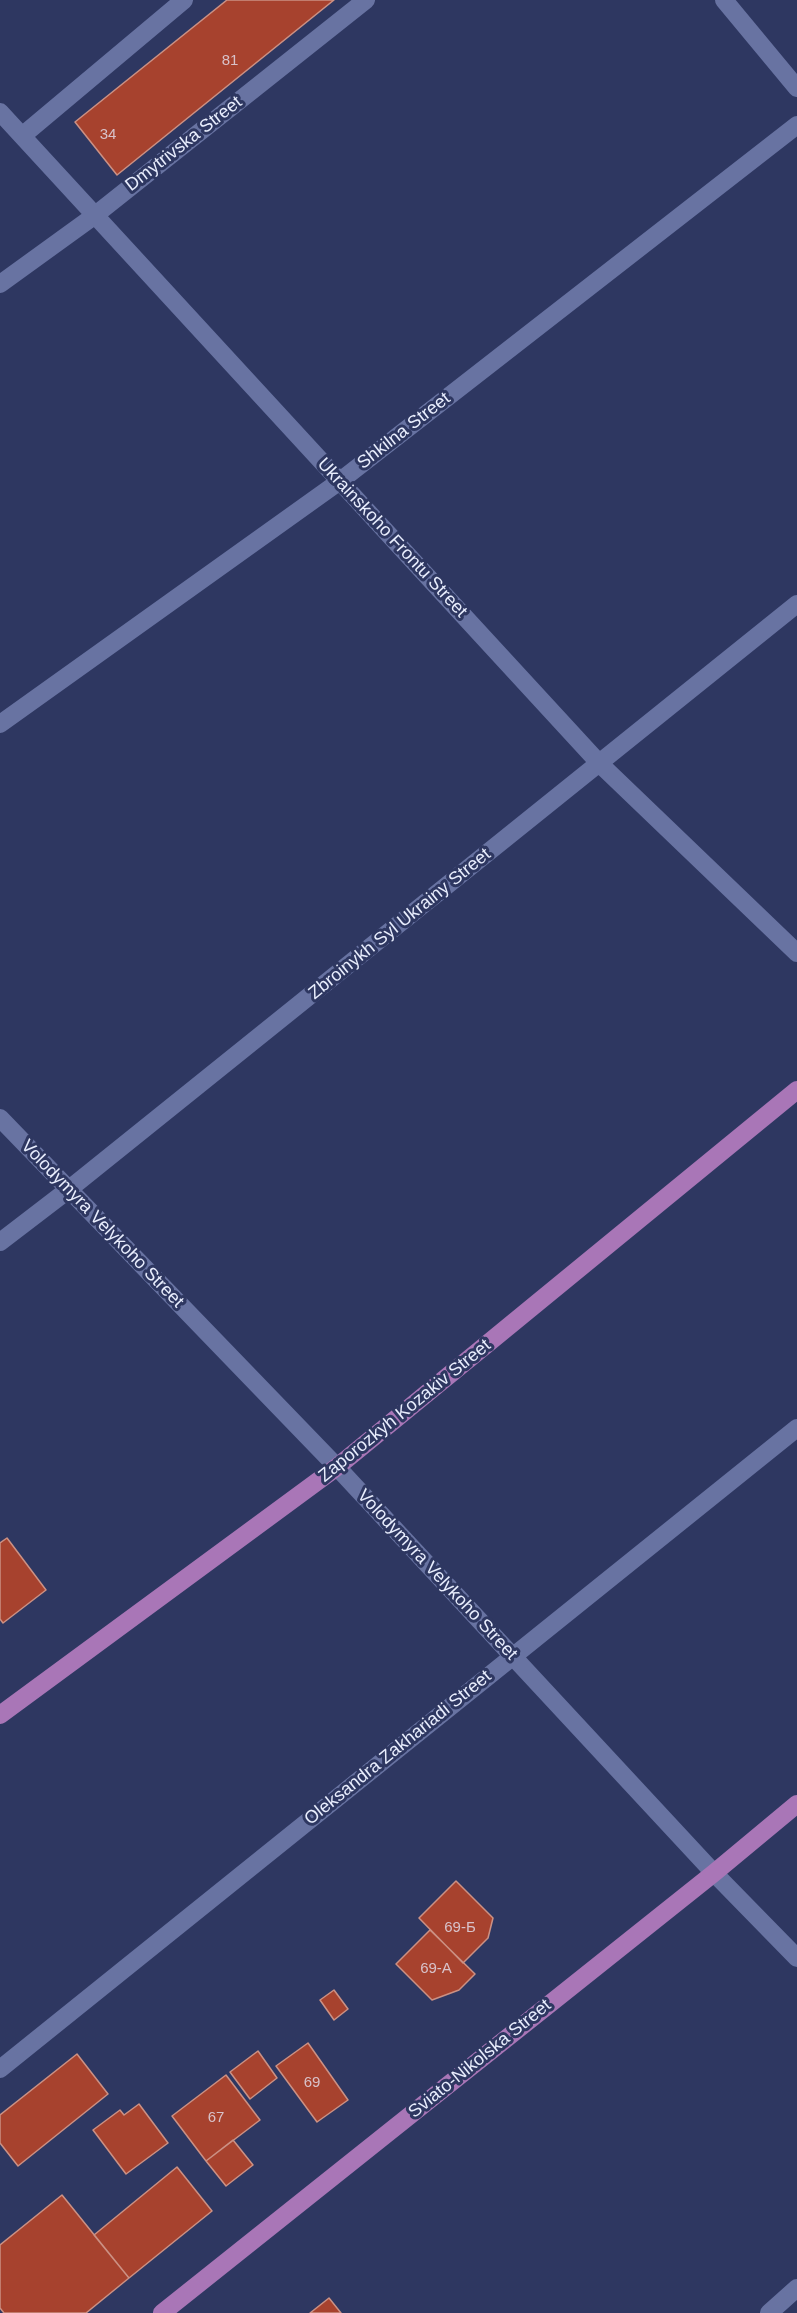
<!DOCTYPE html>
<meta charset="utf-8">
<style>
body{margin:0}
canvas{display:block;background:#2e3761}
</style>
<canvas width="797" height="2313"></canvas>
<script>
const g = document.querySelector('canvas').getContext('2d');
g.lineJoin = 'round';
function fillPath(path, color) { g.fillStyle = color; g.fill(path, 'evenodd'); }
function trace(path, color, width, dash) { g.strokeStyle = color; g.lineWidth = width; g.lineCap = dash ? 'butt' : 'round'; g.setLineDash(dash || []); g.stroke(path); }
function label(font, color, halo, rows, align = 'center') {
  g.font = font + ' Helvetica,sans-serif'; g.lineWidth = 6; g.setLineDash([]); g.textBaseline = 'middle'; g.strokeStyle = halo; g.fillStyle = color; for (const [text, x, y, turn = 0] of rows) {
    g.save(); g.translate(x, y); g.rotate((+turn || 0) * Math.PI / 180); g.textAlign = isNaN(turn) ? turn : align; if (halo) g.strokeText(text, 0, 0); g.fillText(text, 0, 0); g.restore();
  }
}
const building = new Path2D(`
 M227,0H334L117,175L75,122Z
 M7,1538L46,1590L3,1623L0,1619V1543Z
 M456,1881L493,1918L488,1938L463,1963L419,1918Z
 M430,1930L475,1974L459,1990L432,2000L396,1964Z
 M334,1990L348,2009L334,2020L320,2000Z
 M308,2043L348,2100L317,2122L276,2066Z
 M258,2051L277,2078L250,2099L230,2072Z
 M77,2054L108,2094L18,2166L0,2143V2115Z
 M226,2075L260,2120L206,2161L172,2116Z
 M139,2104L168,2143L126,2174L93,2130L120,2110L124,2115Z
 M233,2140L253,2165L226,2186L206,2161Z
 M177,2167L212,2211L129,2278L94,2235Z
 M62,2195L129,2278L86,2313H4L0,2308V2245Z
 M329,2298L341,2313H310Z`);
fillPath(building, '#a7422e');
trace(building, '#cc9184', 1.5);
trace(new Path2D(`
 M724,0L797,88
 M0,112L600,764L797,953
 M22,136L184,0
 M0,284L94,216L366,0
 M0,724L340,481L797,125
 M0,1118L337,1467L714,1873L797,1958
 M0,1242L68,1190L797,604
 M0,2069L797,1428
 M769,2313L797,2288`), '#6873a2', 18);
trace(new Path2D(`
 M0,1715L337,1467L797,1090
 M162,2313L714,1873L797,1804`), '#a976b7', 18);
label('15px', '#d8c2c9', null, [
 ["81",230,61],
 ["34",108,135],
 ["69-Б",460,1928],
 ["69-А",436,1969],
 ["69",312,2083],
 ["67",216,2118]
]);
label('18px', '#e8edfd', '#2e3761', [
 ["Dmytrivska Street",184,144,-38],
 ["Shkilna Street",404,431,-38],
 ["Ukrainskoho Frontu Street",392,538,47],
 ["Zbroinykh Syl Ukrainy Street",400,924,-39],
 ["Volodymyra Velykoho Street",102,1224,46],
 ["Zaporozkyh Kozakiv Street",405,1411,-39],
 ["Volodymyra Velykoho Street",437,1575,47],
 ["Oleksandra Zakhariadi Street",398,1748,-39],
 ["Sviato-Nikolska Street",480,2059,-39]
]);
</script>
